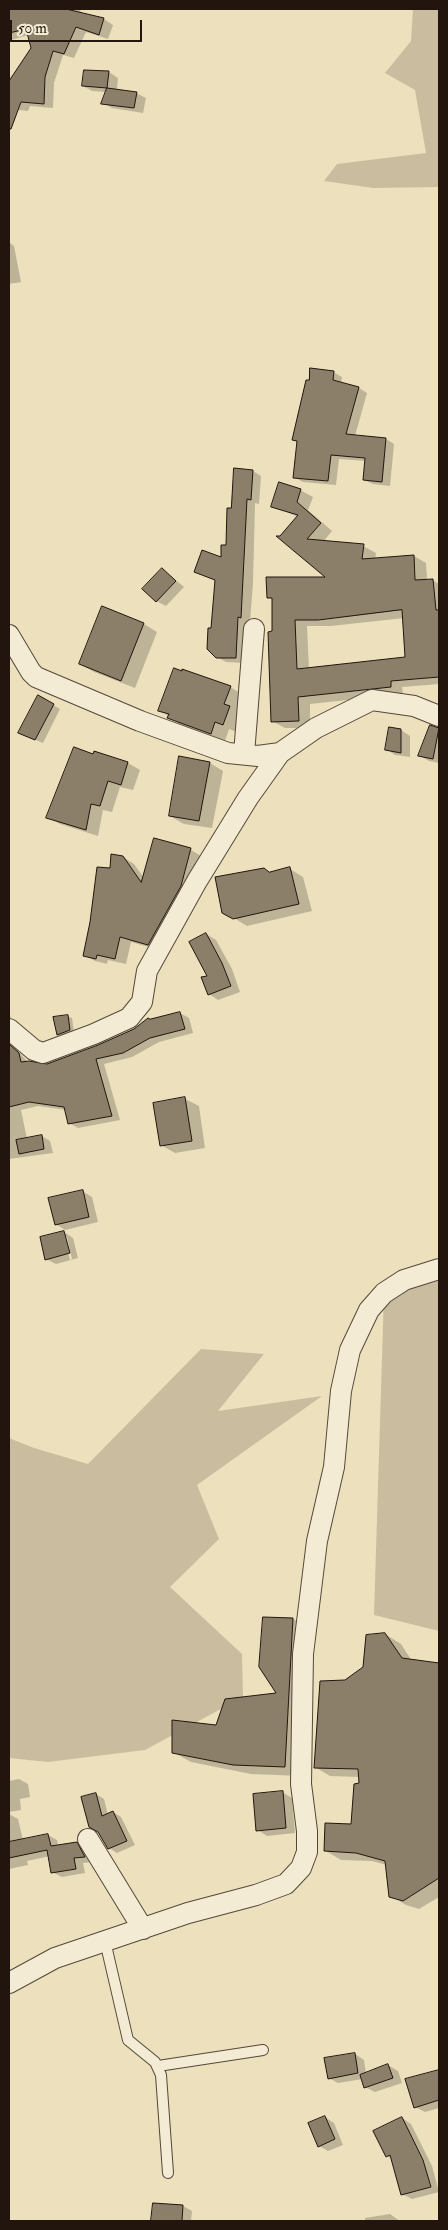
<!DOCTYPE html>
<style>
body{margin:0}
#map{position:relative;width:448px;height:2230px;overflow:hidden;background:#ede0bd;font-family:"IM FELL Double Pica",serif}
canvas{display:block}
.frame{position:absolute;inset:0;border:10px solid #21150e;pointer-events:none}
.scale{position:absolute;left:10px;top:20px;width:132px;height:22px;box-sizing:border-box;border:2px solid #21150e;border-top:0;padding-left:6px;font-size:15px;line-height:18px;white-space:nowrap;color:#21150e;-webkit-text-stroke:4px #f3ebd4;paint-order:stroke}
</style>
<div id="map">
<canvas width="448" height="2230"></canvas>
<div class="frame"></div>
<div class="scale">50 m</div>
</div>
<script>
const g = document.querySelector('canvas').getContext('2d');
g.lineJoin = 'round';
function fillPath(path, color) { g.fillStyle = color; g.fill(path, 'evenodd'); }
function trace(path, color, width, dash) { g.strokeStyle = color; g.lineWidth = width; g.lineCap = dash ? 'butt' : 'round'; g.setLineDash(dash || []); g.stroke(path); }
fillPath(new Path2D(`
 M413,9H439V187L373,188L324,181L337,164L426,153L415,90L385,73L411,41Z
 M439,1274V1631L374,1615L384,1293Z
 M201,1349L264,1354L218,1411L322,1396L197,1485L219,1539L170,1587L242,1654L243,1697L145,1750L48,1762L9,1758V1438L34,1448L88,1464Z`), '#cabd9f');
fillPath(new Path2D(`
 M9,9H80L81,14L104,19L113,25L108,39L86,32L74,58L63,55L54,83L53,108L30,106L28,111L9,109V83L32,48L29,35L11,40L9,38Z
 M85,71L109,72L118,78L117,90L136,93L146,98L143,113L112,108L103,103L107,92L92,91L83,86Z
 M9,230L10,243L14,246L21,282L9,284Z
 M333,372L342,377L341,383L359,388L367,393L355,436L386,439L394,444L390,486L373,484L364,480L366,461L339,459L336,485L303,482L294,477L298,442L293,439Z
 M253,471L261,476L259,504L255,503L253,583L250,622H247L245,663L226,662L217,657L212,630L216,581L195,571L222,559L227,546L233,510Z
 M300,490L313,497L308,510L332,531L323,542L363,546L376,553L375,560L414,556L426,563L427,580H432L439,584V684L402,687L403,694L310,704V728H285L272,721L273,600L268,597L329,578L280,537L298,517L272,506ZM404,618L407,658L309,669L307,626H331Z
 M162,569L184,587L166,606L156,601Z
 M103,608L144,624L157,632L135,688L94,672L80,664Z
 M230,687L244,695L237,732L229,729L225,741L182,726L160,710Z
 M53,705L60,709L43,743L19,733Z
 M390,728L401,730L410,736V757L395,755L386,749Z
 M438,729H439V763L429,761L420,756Z
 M94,753L128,763L140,770L133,790L120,787L112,812L103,810L98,836L60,824L48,817Z
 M210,763L223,771L212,828L184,824L170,816Z
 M155,839L191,850L201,856L159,950L131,942L126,964L108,960L107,964L95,961L84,955L92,922L111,870L123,857L134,864L144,878Z
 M290,869L303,877L312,911L247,926L224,912L271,873Z
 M206,934L216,940L232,969L240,992L218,1000L209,994Z
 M9,1010L12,1024L9,1028Z
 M180,1013L189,1018L193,1033L159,1042L132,1057L104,1064L120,1120L78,1128L69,1123L66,1110L38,1106L21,1110L27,1139L42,1136L50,1141L53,1153L9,1159V1042L28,1062L47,1066L99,1046L151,1020Z
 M67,1016L72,1018L74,1032L62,1037L58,1034Z
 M185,1099L199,1106L205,1148L175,1153L161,1145Z
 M82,1191L92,1197L98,1222L65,1230L56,1224Z
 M64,1232L73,1238L78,1258L56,1264L46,1259ZM64,1237H67L72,1259L70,1260Z
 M293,1619L310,1629L302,1776L251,1774L191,1762L173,1752L278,1694Z
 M385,1634L401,1644L412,1661L439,1665V1897L419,1909L406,1905L391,1896L387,1865L372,1861L341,1860L326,1851L352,1826L360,1777L330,1776L315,1767L346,1681L364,1668Z
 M19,1779L28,1784L30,1797L20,1799L21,1810L9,1812V1781Z
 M282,1792L292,1798L295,1833L267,1836L258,1830Z
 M96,1794L104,1799L108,1815L113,1812L121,1817L135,1845L117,1853L109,1848Z
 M9,1814L18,1819L23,1840L48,1835L57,1840L58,1846L76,1843L86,1848L93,1862L83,1863L85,1873L62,1877L52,1872L50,1856L27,1861L28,1865L9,1869Z
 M355,2054L364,2060L366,2074L388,2065L398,2071L402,2083L375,2092L365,2087L363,2079L338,2083L329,2078Z
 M439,2071V2108L425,2112L415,2107L430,2075Z
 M325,2117L334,2123L343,2145L328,2151L319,2146Z
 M402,2118L411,2124L432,2166L439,2192L412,2199L402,2194L392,2159L387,2156L375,2131Z
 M154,2204L183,2206L192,2211L191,2221H153Z
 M390,2214L400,2221H365V2218Z`), '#0003');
const building = new Path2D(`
 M9,9H66L104,18L99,35L76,27L64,54L53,51L45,77L44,104L21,102L11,129H9V81L31,48L26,29L9,33Z
 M84,70L109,71L107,88L82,86Z
 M107,88L137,92L134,108L101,104Z
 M310,368L334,371L333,380L359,387L346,434L386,438L382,482L363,480L365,458L331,455L328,481L293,478L297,441L292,440L306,380H309Z
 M234,468L253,470L251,500L247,499L241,618L238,617L236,658H216L207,649L208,628H211L215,580L194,572L202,550L221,557V545H226L227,508H231Z
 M279,482L301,489L297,502L321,523L307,539L364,544L362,559L414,555L415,580L433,579L436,610H439V677L391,681V687L298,697L299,721L271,722L268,632L272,631V598H267L266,577H325L276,536H280L298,515L271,507ZM402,610L405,657L297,669L295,620H318Z
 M162,568L176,581L156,602L142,589Z
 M102,606L144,623L121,681L79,664Z
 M174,668L182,671V669L231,686L224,704L230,706L223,725L215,722L211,734L167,718L169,714L158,711Z
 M38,695L54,704L35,740L18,733Z
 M430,725L439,728L433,759L418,756Z
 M389,727L401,729V753L385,750Z
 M74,747L93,754L94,751L128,762L121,785L108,781L100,806L91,804L86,830L46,818Z
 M179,756L210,762L199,821L169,816Z
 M154,838L191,848L181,886L148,945L120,937L115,959L97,955L96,959L83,956L90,922L97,867L110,868L111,854L123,856L141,882Z
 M290,867L299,904L233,919L222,913L215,877L264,868L269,872Z
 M206,933L222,963L231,986L208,995L201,977L207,976L189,942Z
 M180,1012L185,1029L150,1038L123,1053L96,1059L112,1116L68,1124L64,1107L29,1102L9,1107V1044L19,1053L21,1062L29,1061L47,1064L98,1045L134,1029L148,1018L150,1019Z
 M68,1015L70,1030L57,1035L53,1017Z
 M185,1097L192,1141L160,1146L153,1103Z
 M42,1135L44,1149L19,1154L16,1140Z
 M83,1190L89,1217L55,1225L48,1198Z
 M64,1231L70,1253L45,1260L40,1237Z
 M263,1617L293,1618L285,1767L233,1765L172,1753V1720L216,1725L225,1699L276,1693L259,1667Z
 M385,1633L402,1658L439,1663V1878L403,1901L389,1897L385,1861L356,1853L324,1851L325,1823L351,1824L354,1784L359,1783L358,1769L314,1768L320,1681L345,1680L363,1667L366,1635Z
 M283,1791L286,1828L256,1831L253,1794Z
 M96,1793L102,1816L113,1811L127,1841L108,1849L98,1832L89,1827L81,1797Z
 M48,1834L51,1846L77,1842L85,1857L74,1858L76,1869L51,1873L47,1850L9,1858V1842Z
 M355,2053L358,2073L328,2079L324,2058Z
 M388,2064L393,2078L364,2088L360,2075Z
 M439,2070V2100L414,2108L405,2079Z
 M325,2116L335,2139L318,2147L308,2123Z
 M402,2117L423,2160L431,2187L401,2195L390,2155L386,2157L373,2131Z
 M153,2203L183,2205L182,2221H151Z`);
fillPath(building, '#8b7f69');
trace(building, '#21150e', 1);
const lane = new Path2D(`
 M105,1941L128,2040L155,2062L161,2075L168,2173
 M158,2066L263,2050`);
const street = new Path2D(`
 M9,635L31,672L36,677L140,721L228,753L258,756L280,753
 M244,754L254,629
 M9,1029L34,1050L43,1053L94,1034L129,1018L142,1002L147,971L197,881L248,798L280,753L316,728L372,700L414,706L439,716
 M88,1839L143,1929
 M9,1983L55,1958L188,1913L256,1895L286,1884L301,1868L307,1852V1831L301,1784L303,1654L317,1541L334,1467L341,1391L350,1350L369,1310L384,1293L404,1280L439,1269`);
trace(lane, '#54483a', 12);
trace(street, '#54483a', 22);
trace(lane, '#f3ebd4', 10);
trace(street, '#f3ebd4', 20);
</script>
